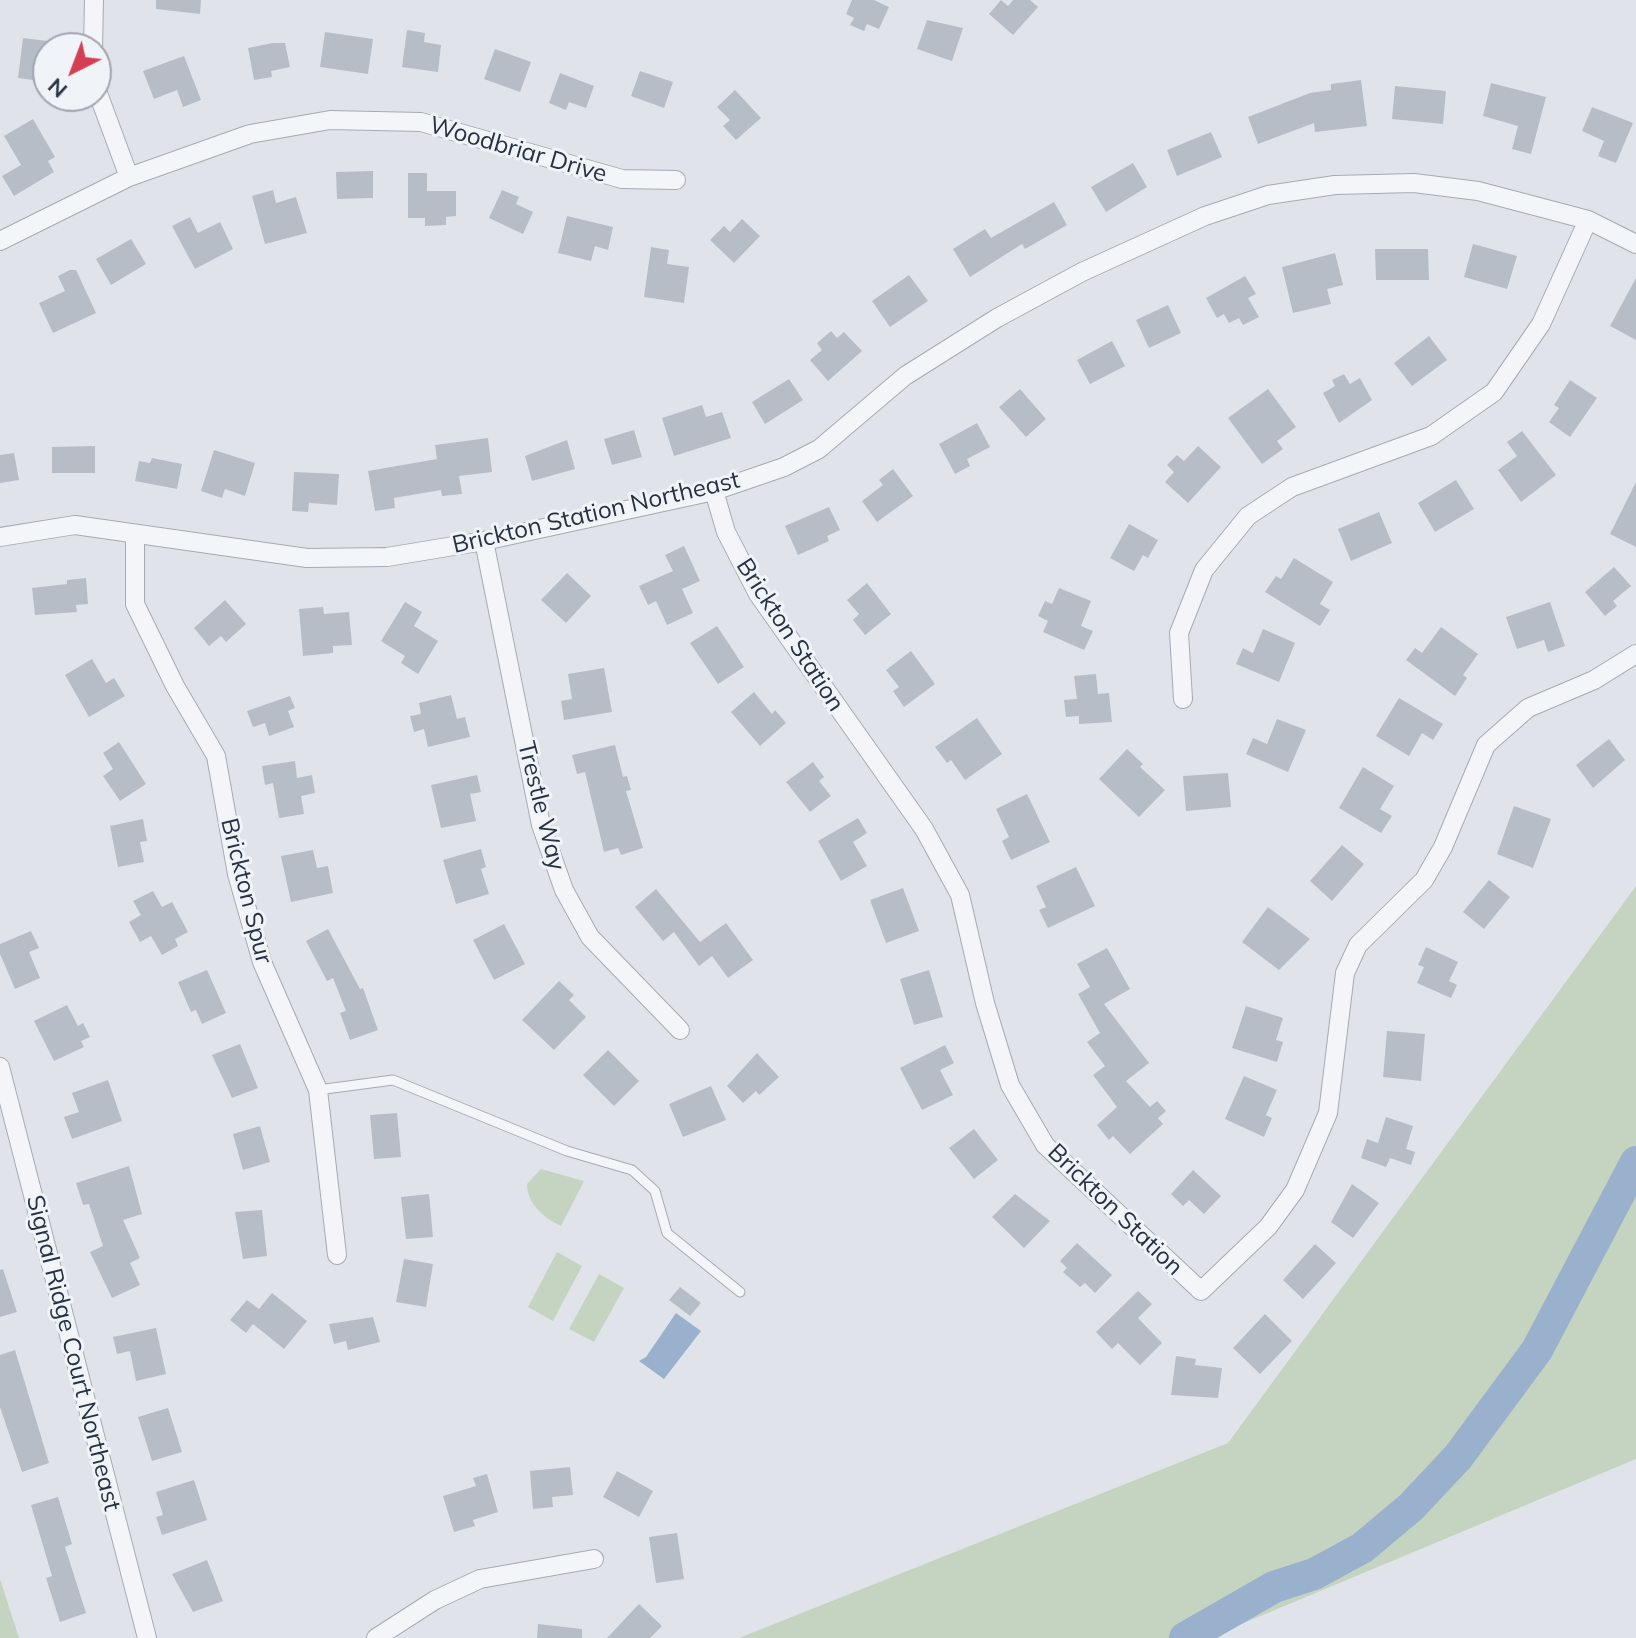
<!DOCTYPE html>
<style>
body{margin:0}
#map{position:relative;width:1636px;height:1638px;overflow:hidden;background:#e0e4ea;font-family:Mulish,sans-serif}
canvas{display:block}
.north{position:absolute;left:32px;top:32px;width:80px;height:80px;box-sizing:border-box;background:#f0f3f7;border:2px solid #a0a5af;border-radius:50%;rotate:222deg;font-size:22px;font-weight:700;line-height:32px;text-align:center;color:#283142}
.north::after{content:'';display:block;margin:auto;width:28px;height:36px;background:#d53f53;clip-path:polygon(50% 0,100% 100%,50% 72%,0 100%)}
</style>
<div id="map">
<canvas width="1636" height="1638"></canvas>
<div class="north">N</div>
</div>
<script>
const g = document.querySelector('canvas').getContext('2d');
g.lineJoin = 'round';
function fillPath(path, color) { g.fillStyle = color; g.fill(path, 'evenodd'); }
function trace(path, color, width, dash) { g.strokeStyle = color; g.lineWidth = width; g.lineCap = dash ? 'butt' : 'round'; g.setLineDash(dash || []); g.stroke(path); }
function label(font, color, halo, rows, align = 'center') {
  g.font = font + ' Mulish,sans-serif'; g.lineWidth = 6; g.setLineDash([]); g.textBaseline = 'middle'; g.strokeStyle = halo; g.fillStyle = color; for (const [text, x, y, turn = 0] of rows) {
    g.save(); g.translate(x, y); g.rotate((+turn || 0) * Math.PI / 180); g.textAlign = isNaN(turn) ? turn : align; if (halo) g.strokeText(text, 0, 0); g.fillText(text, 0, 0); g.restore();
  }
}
fillPath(new Path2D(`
 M1636,886V1459L1208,1638H739L1228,1443Z
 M541,1169L584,1181L561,1226C544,1218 527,1204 527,1184Z
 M557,1252L582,1266L553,1321L528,1307Z
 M599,1274L624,1288L594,1342L569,1329Z
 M0,1579L19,1638H0Z`), '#c5d4c1');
fillPath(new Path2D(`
 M676,1313L701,1331L664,1379L639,1361L646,1357Z`), '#99b1cc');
trace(new Path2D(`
 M1185,1638L1274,1587L1314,1574L1362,1548L1411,1507L1458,1457L1537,1350L1636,1162`), '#99b1cc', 32);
fillPath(new Path2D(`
 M156,0H201L200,14L156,9Z
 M852,0H874L889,7L879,29L867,24L864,31L850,25L854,18L846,14Z
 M1001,0L1008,6L1013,0H1030L1038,7L1013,35L989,14Z
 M927,20L963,28L952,61L917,49Z
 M407,30L425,33L424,42L441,45L438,72L402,67Z
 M325,32L373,39L368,74L320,67Z
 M23,38L48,41V82L18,78Z
 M273,43H285L290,67L271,71L272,77L254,80L248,48Z
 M495,49L531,62L520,92L484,79Z
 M184,56L201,100L183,107L177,90L154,99L143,71Z
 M640,71L673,82L664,108L631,96Z
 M560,73L594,86L586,108L569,102L566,110L549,103Z
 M1361,80L1367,126L1315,132L1314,123L1258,144L1248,117L1310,93L1331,90V84Z
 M1491,83L1546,97L1531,154L1512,149L1518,126L1483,116Z
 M1395,86L1446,91L1443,124L1392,119Z
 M735,90L761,118L736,140L723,126L730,120L717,107Z
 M1592,107L1633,123L1616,163L1598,156L1604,141L1582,131Z
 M33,119L55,157L48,161L54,172L14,196L2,176L21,165L4,136Z
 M1211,132L1222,157L1177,176L1167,150Z
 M1133,163L1147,187L1106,212L1091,187Z
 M373,171V198L337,199L336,172Z
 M408,173H427V191H456V216L446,217V225L425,226V218H408Z
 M273,190L276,203L296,197L307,233L265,244L252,196Z
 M502,190L519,197L516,204L533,212L523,234L489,218Z
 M1054,202L1067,225L1025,249L1022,244L970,277L953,249L985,229L991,238Z
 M567,216L613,227L608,250L595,246L591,261L558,253Z
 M190,217L198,233L220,222L233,249L195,269L172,226Z
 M742,219L760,236L734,263L710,240L724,226L730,232Z
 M131,239L146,264L111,285L96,259Z
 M1473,244L1517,256L1507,289L1464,277Z
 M651,247L669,250L667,264L689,267L684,303L644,297Z
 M1375,249H1428L1429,280H1376Z
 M1335,253L1343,285L1327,289L1331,304L1293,313L1282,267Z
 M70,270H76L96,313L53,333L39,303L65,291L58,276Z
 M909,275L928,301L890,327L872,301Z
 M1245,276L1256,294L1248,298L1259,317L1243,325L1239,318L1229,323L1224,314L1217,318L1206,298Z
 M1636,278V340L1610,326Z
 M1168,305L1181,333L1149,348L1136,320Z
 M831,331L837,338L844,332L862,351L828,381L810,360L822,350L817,343Z
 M1429,336L1447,360L1412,386L1394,363Z
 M1112,341L1125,366L1090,384L1077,360Z
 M1344,374L1350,384L1360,378L1372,400L1339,423L1323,393L1335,386L1332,380Z
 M789,379L803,400L765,424L752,402Z
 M1570,380L1597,398L1570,437L1549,422L1559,408L1554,405Z
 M1020,389L1046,419L1026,437L999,407Z
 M1268,389L1296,427L1277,441L1283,449L1262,464L1228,418Z
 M702,405L706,417L722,412L731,438L674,456L662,418Z
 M977,423L990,447L967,459L970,466L955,474L939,444Z
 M634,430L642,457L612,465L604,439Z
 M1522,431L1556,475L1521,502L1498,470L1517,456L1507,442Z
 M488,438L492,472L459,476L462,494L442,496L441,490L394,498L395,508L375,511L368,471L437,459L435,445Z
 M567,440L575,469L532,481L525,456Z
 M95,446V473H52V447Z
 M1198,446L1221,467L1188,503L1165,482L1174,472L1167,465L1177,455L1184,461Z
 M214,450L255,463L245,496L225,489L222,498L201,491Z
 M14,453L19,480L0,483V455Z
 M152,458L182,464L177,489L135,481L139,461L150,463Z
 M893,469L913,496L877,522L862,501L883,485L879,480Z
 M294,472L339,474L337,505L309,503L308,512L292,511Z
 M1456,480L1474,509L1435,532L1418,503Z
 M1636,482V547L1610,534Z
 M829,507L840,530L827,536L829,541L798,555L785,526Z
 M1379,512L1392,543L1351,561L1338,529Z
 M1129,524L1158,540L1148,558L1143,555L1134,571L1110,558Z
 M684,546L700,581L682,589L693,613L667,625L656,601L648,605L639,586L673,571L665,555Z
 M1294,558L1333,582L1320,604L1330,610L1320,626L1265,592L1276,576L1281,579Z
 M1614,567L1631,586L1613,601L1617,606L1605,616L1585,592Z
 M567,573L591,596L566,623L541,600Z
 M86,578L88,604L76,605L77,612L35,615L32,588L67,584V580Z
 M867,583L891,614L865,635L853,620L859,614L847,600Z
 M1059,588L1091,601L1081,626L1093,631L1084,650L1043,632L1048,621L1038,616L1045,601L1052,604Z
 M225,600L246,624L226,642L221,636L209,646L194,628Z
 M405,602L422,612L414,626L438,641L418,674L401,663L405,656L381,641Z
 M1550,602L1565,646L1548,652L1544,640L1517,649L1506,617Z
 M323,607L324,614L349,612L352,645L333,646V653L303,656L299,609Z
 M717,626L744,667L718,684L690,643Z
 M1441,627L1478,654L1463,675L1467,678L1455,696L1406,660L1415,648L1422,653Z
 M1263,629L1295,643L1279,682L1236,664L1243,648L1253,653Z
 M911,651L935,684L904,707L893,691L899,687L886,670Z
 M92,659L106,683L114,678L125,696L89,717L65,675Z
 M604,668L612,712L564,720L561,701L572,699L568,674Z
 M1096,674L1098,694L1109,693L1112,722L1079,724V716L1066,717L1064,700L1077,699L1074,676Z
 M754,692L772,714L775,710L786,723L760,746L731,712Z
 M451,695L457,719L465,717L470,737L428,747L424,729L414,732L410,716L421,714L419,703Z
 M290,696L295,708L288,711L294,727L269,736L265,723L253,727L247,711Z
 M1399,698L1443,724L1433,740L1422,733L1409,756L1376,736Z
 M977,718L1002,754L965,780L951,760L947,763L935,747Z
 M1277,719L1306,730L1288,772L1246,754L1253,738L1267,744Z
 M1609,739L1625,760L1593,788L1576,765Z
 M119,742L146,784L120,801L103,776L113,769L103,753Z
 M615,745L623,777L627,776L631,790L626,791L643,848L621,855L618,848L604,852L585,772L577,774L572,755Z
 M1127,749L1143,764L1140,767L1165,790L1139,817L1099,779Z
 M295,761L297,778L312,775L315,793L301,796L304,814L279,818L273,783L265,785L262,766Z
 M813,762L824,777L819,781L831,796L810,812L786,782Z
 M1363,767L1394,786L1380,809L1392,816L1381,833L1339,808Z
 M1228,773L1231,807L1186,811L1183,776Z
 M477,775L481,792L470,794L476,821L441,828L431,785Z
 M1027,794L1050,842L1011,860L1002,841L1009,837L996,809Z
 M1514,806L1551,819L1533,868L1497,854Z
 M858,818L867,833L853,842L867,866L841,881L818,841Z
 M143,819L147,841L140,842L144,862L118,867L110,826Z
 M1342,845L1364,864L1332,901L1310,881Z
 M481,849L486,867L481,869L489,894L456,904L443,860Z
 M313,850L317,868L328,866L333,893L291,902L281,856Z
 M1076,867L1095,906L1048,928L1039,910L1046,907L1036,886Z
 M1489,880L1510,897L1484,929L1463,912Z
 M903,888L919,931L886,943L870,900Z
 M656,889L700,942L726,923L753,960L728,978L712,956L699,966L674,932L663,941L635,907Z
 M153,891L162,907L172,902L188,932L175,939L178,946L162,955L151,936L140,942L129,922L141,915L133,901Z
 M1268,907L1310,939L1279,970L1242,942Z
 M504,924L525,964L494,980L473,940Z
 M328,929L360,989L363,988L378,1030L350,1040L340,1013L346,1011L333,978L327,981L306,941Z
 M31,931L39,948L29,952L40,978L15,989L0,954V944Z
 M1426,947L1458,962L1449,981L1457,985L1451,998L1417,983L1424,967L1418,965Z
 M1107,948L1130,989L1104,1004L1149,1063L1126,1081L1150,1107L1157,1101L1166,1111L1158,1118L1163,1124L1130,1154L1113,1136L1109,1140L1097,1125L1117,1107L1093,1075L1105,1066L1087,1042L1100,1033L1078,994L1090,987L1077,964Z
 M207,970L226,1013L202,1024L196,1010L191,1012L178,982Z
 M929,970L943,1017L914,1025L900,979Z
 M559,981L574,995L569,1000L586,1017L554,1050L522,1020Z
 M67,1005L78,1026L83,1023L90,1037L81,1041L84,1047L54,1061L34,1021Z
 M1246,1006L1283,1018L1276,1040L1283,1042L1277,1062L1232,1048Z
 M1387,1031L1425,1034L1421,1081L1383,1077Z
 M240,1044L258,1088L232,1098L212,1055Z
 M945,1045L954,1063L940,1070L953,1095L922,1110L900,1068Z
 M608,1050L639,1081L614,1106L583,1075Z
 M757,1053L779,1077L759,1095L756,1091L743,1103L727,1086Z
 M1244,1076L1277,1090L1266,1115L1272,1118L1264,1137L1225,1119Z
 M108,1080L122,1121L72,1139L64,1117L79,1112L72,1093Z
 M711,1086L726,1120L683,1137L669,1104Z
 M397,1113L401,1157L374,1159L370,1115Z
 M1386,1117L1413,1126L1406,1149L1415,1152L1411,1165L1390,1158L1386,1167L1361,1158L1367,1139L1378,1143Z
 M260,1126L270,1162L243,1170L233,1134Z
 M974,1129L998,1160L974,1179L949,1148Z
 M129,1166L142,1214L123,1220L140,1258L130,1263L140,1285L112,1298L90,1252L103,1246L89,1204L83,1205L76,1183Z
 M1193,1170L1221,1196L1204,1214L1189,1200L1183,1206L1171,1194Z
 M1352,1184L1379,1203L1353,1238L1331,1222Z
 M429,1194L433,1237L406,1239L401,1197Z
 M1015,1194L1050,1221L1024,1248L992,1217Z
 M262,1210L267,1256L243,1259L235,1212Z
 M1077,1243L1112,1275L1095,1293L1085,1283L1080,1287L1063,1272L1067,1268L1060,1261Z
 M1315,1244L1336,1263L1303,1299L1283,1280Z
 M404,1259L433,1264L426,1307L396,1302Z
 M3,1269L17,1312L0,1317V1270Z
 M680,1287L701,1303L690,1316L669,1300Z
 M1138,1291L1152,1304L1138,1318L1162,1343L1140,1365L1118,1343L1112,1349L1096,1332Z
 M272,1293L307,1321L284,1349L253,1324L246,1333L230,1320L247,1300L259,1309Z
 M1265,1314L1292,1341L1260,1374L1233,1348Z
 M373,1317L380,1342L348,1350L346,1341L334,1344L329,1324Z
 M156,1328L166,1374L136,1381L130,1351L117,1354L113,1337Z
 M15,1350L49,1463L22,1472L0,1407V1355Z
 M1176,1356L1196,1359L1195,1365L1222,1368L1218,1398L1171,1395Z
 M168,1408L182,1452L152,1461L138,1417Z
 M570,1467L573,1495L552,1497L553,1507L533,1509L530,1471Z
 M617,1471L653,1491L639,1517L603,1497Z
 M487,1474L498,1512L473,1520L475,1526L454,1532L443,1496L476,1486L473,1478Z
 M194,1480L207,1520L162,1535L156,1517L163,1515L156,1492Z
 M58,1497L72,1544L65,1547L86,1613L60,1622L46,1578L52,1576L31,1505Z
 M677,1533L684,1579L656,1583L649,1537Z
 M207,1560L223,1601L193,1612L172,1574Z
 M639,1604L662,1626L650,1638H607Z
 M538,1624L582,1629V1638H537Z`), '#b7bdc7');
const lane = new Path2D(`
 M318,1090L393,1080L567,1151L632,1170L655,1191L667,1233L740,1292`);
const street = new Path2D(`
 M93,48L94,0
 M96,88L129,177
 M0,241L129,177L250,134L330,120L421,122L622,179L676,180
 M714,491L726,532L758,594L924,829L960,895L985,1003L1010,1085L1045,1145L1201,1291L1268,1227L1295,1190L1328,1113L1345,973L1358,945L1424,880L1443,847L1486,745L1528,708L1594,680L1636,654
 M135,535V604L175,686L216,756L237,874L262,962L318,1090L337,1255
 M0,537L75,525L307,558L387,557L484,541L714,491L784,467L819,449L905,376L997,318L1082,272L1205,216L1268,195L1335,185L1414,183L1478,191L1588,220L1636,244
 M484,541L541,825L564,890L590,937L680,1030
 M1183,699L1179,633L1204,570L1248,516L1292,487L1431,436L1494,392L1541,324L1588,220
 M0,1067L147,1638
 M376,1638L435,1600L480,1579L594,1559`);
trace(lane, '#a5abb4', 11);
trace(street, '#a5abb4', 20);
trace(lane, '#f3f5f8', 9);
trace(street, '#f3f5f8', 18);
label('24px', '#283142', '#f0f3f7', [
 ["Woodbriar Drive",518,150,16],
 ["Brickton Station Northeast",596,513,-13],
 ["Brickton Station",790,635,57],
 ["Trestle Way",541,806,76],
 ["Brickton Spur",246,891,76],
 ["Brickton Station",1115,1210,44],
 ["Signal Ridge Court Northeast",73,1353,76]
]);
</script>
